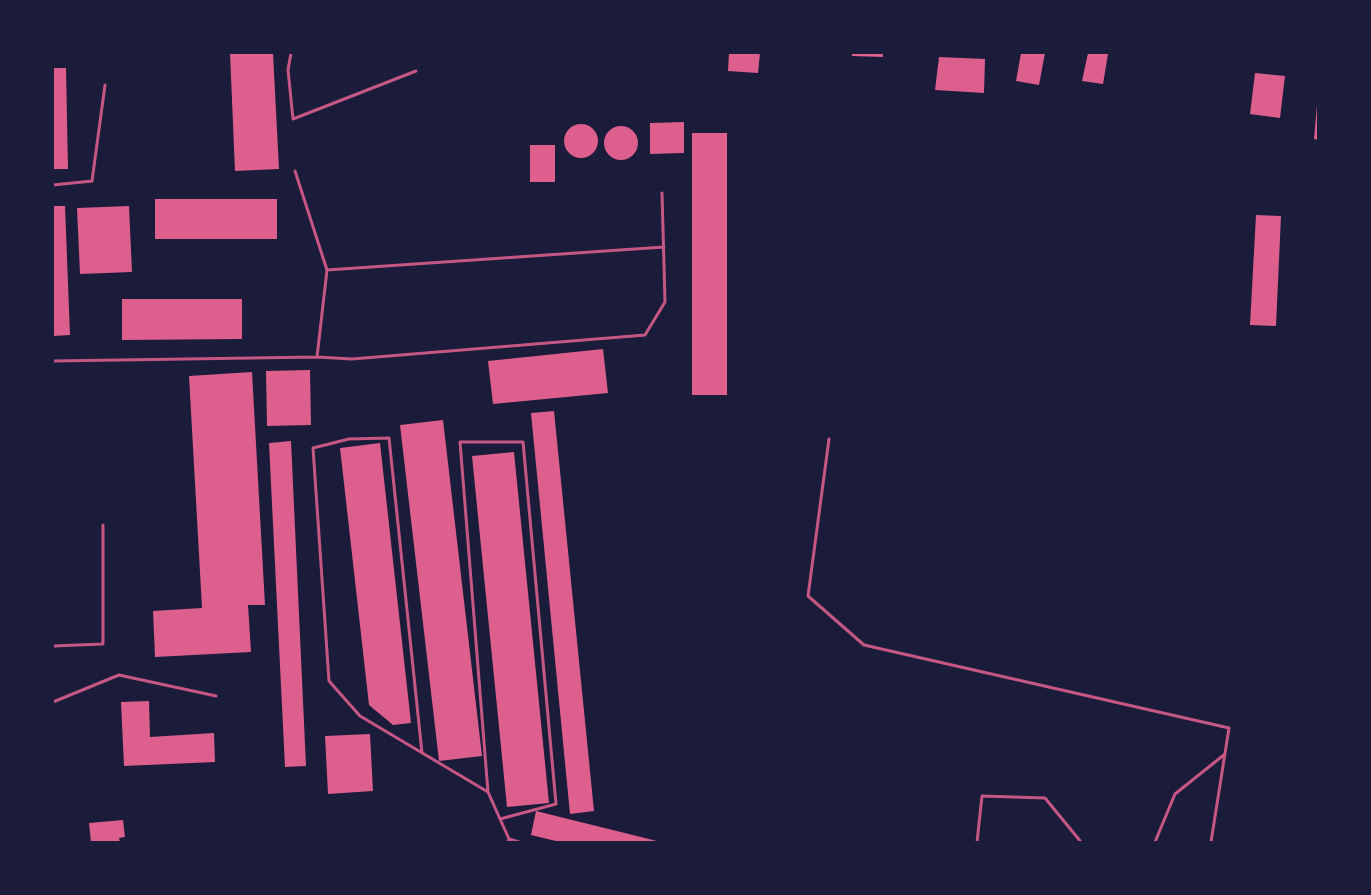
<!DOCTYPE html>
<style>
body{margin:0}
#map{position:relative;width:1371px;height:895px;overflow:hidden;background:#1b1b3a;font-family:Barlow,sans-serif}
canvas{display:block}
.frame{position:absolute;inset:0;border:54px solid #1b1b3a;pointer-events:none}
</style>
<div id="map">
<canvas width="1371" height="895"></canvas>
<div class="frame"></div>
</div>
<script>
const g = document.querySelector('canvas').getContext('2d');
g.lineJoin = 'round';
function fillPath(path, color) { g.fillStyle = color; g.fill(path, 'evenodd'); }
function trace(path, color, width, dash) { g.strokeStyle = color; g.lineWidth = width; g.lineCap = dash ? 'butt' : 'round'; g.setLineDash(dash || []); g.stroke(path); }
fillPath(new Path2D(`
 M230,53H273L279,169L235,171Z
 M729,53H760L758,73L728,71Z
 M852,53H883V57L852,56Z
 M1021,53H1045L1039,85L1016,81Z
 M1088,53L1108,54L1103,84L1082,81Z
 M939,57L985,59L984,93L935,90Z
 M53,68H66L68,169H53Z
 M1255,73L1285,76L1280,118L1250,114Z
 M1317,105H1318V140L1314,139Z
 M684,122V153L650,154V123Z
 M564 141a17 17 0 1 1 34 0a17 17 0 1 1-34 0Z
 M604 143a17 17 0 1 1 34 0a17 17 0 1 1-34 0Z
 M692,133H727V395H692Z
 M530,145H555V182H530Z
 M155,199H277V239H155Z
 M53,206H65L70,335L53,336Z
 M129,206L132,272L80,274L77,208Z
 M1256,215L1281,216L1276,326L1250,325Z
 M122,299H242V339L122,340Z
 M603,349L608,393L493,404L488,361Z
 M310,370L311,425L267,426L266,371Z
 M252,372L265,605H248L251,652L155,657L153,611L202,608L189,376Z
 M554,411L594,811L570,814L531,413Z
 M443,420L482,756L439,761L400,425Z
 M291,441L306,766L285,767L269,443Z
 M380,443L411,723L393,725L369,705L340,448Z
 M514,452L549,803L507,807L472,456Z
 M149,701L150,737L214,733L215,762L124,766L121,702Z
 M370,734L373,791L328,794L325,736Z
 M536,811L657,841V842H560L531,835Z
 M123,820L125,837L119,838L120,842H91L89,823Z`), '#dd5f8e');
trace(new Path2D(`
 M291,53L288,70L293,119L416,71
 M295,171L327,270
 M53,185L92,181L105,85
 M317,357L327,270L664,247
 M53,361L317,357L352,359L645,335L665,302L662,193
 M829,439L808,596L864,645L1229,728L1211,842
 M53,646L103,644V525
 M53,702L119,675L216,696
 M422,753L389,438L349,439L313,448L329,681L360,716L488,792L509,839
 M488,792L460,442H523L556,804L500,819
 M508,842L509,839L519,842
 M977,842L982,796L1045,798L1081,842
 M1155,842L1175,794L1225,754`), '#c65784', 3);
</script>
